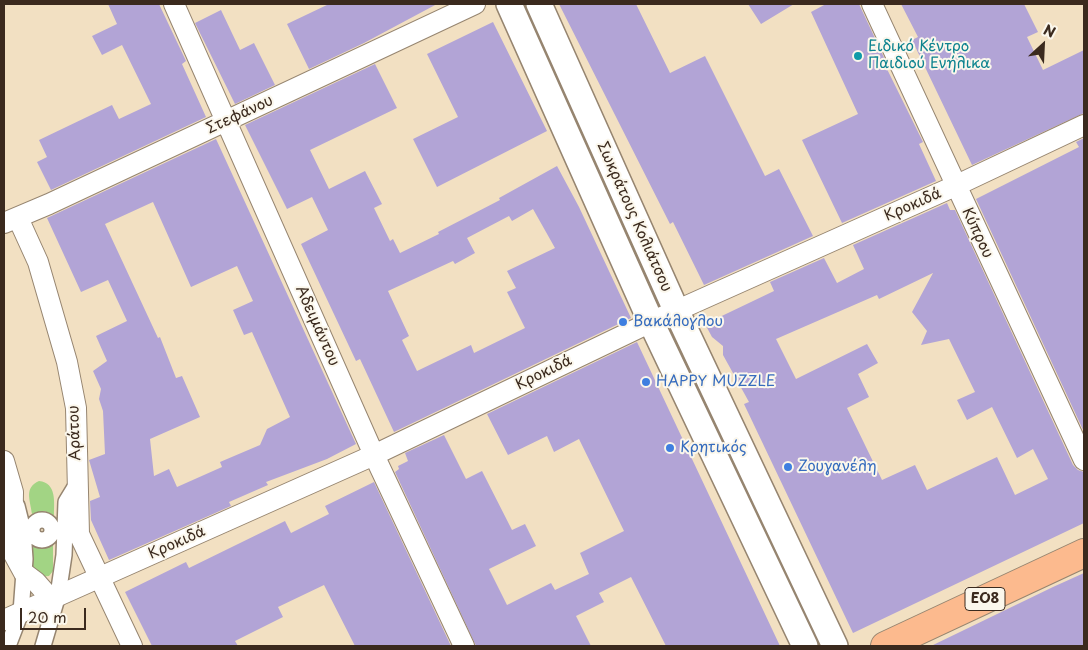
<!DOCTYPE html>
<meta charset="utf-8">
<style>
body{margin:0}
#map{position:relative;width:1088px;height:650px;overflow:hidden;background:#f2e0c2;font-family:"Playpen Sans",sans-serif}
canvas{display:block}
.frame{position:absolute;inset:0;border:5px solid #3b2a1e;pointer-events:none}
.north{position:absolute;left:1018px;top:20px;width:50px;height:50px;-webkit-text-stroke:4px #fbf7ec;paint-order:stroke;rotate:25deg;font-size:14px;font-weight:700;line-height:20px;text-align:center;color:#3b2a1e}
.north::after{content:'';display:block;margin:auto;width:18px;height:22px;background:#3b2a1e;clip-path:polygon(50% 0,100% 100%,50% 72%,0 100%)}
.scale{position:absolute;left:20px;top:608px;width:66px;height:22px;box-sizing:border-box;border:2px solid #3b2a1e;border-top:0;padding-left:6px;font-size:15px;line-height:18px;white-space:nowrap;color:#3b2a1e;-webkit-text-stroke:4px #fbf7ec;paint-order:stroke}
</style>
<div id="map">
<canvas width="1088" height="650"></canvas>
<div class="frame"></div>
<div class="north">N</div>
<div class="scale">20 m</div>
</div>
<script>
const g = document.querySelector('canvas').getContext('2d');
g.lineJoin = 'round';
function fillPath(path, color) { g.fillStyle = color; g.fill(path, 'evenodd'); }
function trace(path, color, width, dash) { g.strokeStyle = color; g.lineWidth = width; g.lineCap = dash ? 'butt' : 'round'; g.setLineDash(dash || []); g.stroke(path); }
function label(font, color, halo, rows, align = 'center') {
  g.font = font + ' "Playpen Sans",sans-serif'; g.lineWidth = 4; g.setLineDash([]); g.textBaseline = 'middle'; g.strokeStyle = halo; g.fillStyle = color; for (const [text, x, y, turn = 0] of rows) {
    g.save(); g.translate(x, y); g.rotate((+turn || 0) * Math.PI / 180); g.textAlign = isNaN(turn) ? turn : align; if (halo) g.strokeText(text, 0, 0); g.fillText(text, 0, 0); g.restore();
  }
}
fillPath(new Path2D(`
 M39,481C57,483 54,502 54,516L45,511L32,514C30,499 24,488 39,481Z
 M32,543L46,546L53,543V571L49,576L40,577L27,569Z`), '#a2d484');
fillPath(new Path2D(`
 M108,4H159L186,61L182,64L206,117L51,190L37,162L47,157L39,140L112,105L119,119L151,104L122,45L102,55L92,36L117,24Z
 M329,4H437L364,43L309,69L287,24Z
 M559,4H636L670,73L705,56L765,176L779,169L813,236L704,285L673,222L670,224Z
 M748,4H794L761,24Z
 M826,4H859L888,66L886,67L923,142L919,144L936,181L842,223L802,140L858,114L811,12Z
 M901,4H1024L1038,32L1027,37L1043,70L1084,50V113L972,165L912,40L918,37Z
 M221,10L240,50L254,43L275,85L235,104L195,23Z
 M493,22L547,131L437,187L413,139L458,117L427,54Z
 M375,64L397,108L310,150L329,189L365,171L382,204L374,208L390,241L393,239L400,253L439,234L438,232L500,200L499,198L557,166L579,207L631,318L394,432L360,359L356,361L301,244L328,230L312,197L287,209L245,125ZM533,209L555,248L507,271L516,288L507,292L525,328L474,353L471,345L417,371L402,340L409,336L388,291L453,261L455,264L475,253L467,238L509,216L512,221Z
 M1084,138V432L976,199L1079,147L1076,142Z
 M216,139L356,444L327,459L266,482L268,485L229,502L231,506L109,560L91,520L90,501L100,497L89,460L105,454L103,411L99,399L101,389L93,371L107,361L96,336L127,321L108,280L81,292L47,218ZM153,202L191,287L237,266L253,301L233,310L244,335L252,332L290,417L267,429L260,445L220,462L222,467L177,487L169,469L154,476L150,439L200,417L182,376L176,378L160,337L158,338L105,224Z
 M947,203L950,210H955L1073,465L1078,470L1084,472V523L853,633L744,404L749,402L723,355V346L712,337L705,324L774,291L770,282L824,258L837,283L864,269L853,245ZM933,273L912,312L927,331L921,345L949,339L975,392L957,400L967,420L992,407L1017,458L1033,449L1048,479L1015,495L997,457L927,490L915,465L882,480L847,408L869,397L858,374L878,363L867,344L796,379L776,339L877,295L879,299Z
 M637,342L780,646H666L631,577L599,593L604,602L576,616L591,646H476L395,472L399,469L398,466L408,461L405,453L444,435L466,479L482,471L512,530L525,524L536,546L489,569L507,605L551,583L555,590L589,574L580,553L624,531L579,439L554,452L547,436L508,455L487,414Z
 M374,482L451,646H355L324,585L278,607L283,617L235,641L238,646H152L125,592L186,562L189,568L285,521L291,533L329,514L325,506Z
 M1084,573V646H931L1053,587Z`), '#b2a4d6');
const pedestrian = new Path2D(`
 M32 530a10 10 0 1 1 20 0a10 10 0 1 1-20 0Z
 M8,646L21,612L25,559L23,530L17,506
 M43,646L58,595L64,555L66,502L77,484`);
const minor = new Path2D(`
 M174,4L374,455L464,646
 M872,4L1084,460
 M18,218L38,262L67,362L76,408L79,534L132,646
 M4,223L49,204L475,4
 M4,461L13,492L12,551L24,573L36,582L51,599
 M4,620L374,455L651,322L955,186L1084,125`);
const tertiary = new Path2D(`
 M509,4L651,322L805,646
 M539,4L676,310L835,646`);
const primary = new Path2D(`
 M885,646L1084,553`);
trace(pedestrian, '#968570', 18);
trace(minor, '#968570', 22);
trace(tertiary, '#968570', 28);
trace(primary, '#968570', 30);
trace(pedestrian, '#fff', 15);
trace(minor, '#fff', 20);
trace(tertiary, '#fff', 25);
trace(primary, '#fcba8e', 28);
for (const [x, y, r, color] of [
 [858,56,5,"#0f9aa8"],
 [623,322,5,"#3f7fe0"],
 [646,382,5,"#3f7fe0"],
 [670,448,5,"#3f7fe0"],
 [788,467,5,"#3f7fe0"]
]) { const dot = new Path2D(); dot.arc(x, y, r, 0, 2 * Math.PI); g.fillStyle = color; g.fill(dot); trace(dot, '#fbf7ec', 2); }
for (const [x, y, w] of [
 [985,599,40]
]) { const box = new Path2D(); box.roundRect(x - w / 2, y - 11.5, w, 23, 4); g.fillStyle = '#fbf7ec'; g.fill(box); trace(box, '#3b2a1e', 1); }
label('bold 14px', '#3b2a1e', null, [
 ["ΕΟ8",985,599]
]);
label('15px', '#0d838f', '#fbf7ec', [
 ["Ειδικό Κέντρο",868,47],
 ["Παιδιού Ενήλικα",868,64]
], 'left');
label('15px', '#3b2a1e', '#fbf7ec', [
 ["Στεφάνου",240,115,-25],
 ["Κροκιδά",913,205,-24],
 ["Σωκράτους Κολιάτσου",634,217,66],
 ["Κύπρου",977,233,65],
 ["Αδειμάντου",317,326,66],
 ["Κροκιδά",544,373,-26],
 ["Αράτου",75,433,-92],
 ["Κροκιδά",177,543,-24]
]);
label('15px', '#366cbe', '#fbf7ec', [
 ["Βακάλογλου",633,322],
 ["HAPPY MUZZLE",656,382],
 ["Κρητικός",680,448],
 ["Ζουγανέλη",798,467]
], 'left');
</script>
